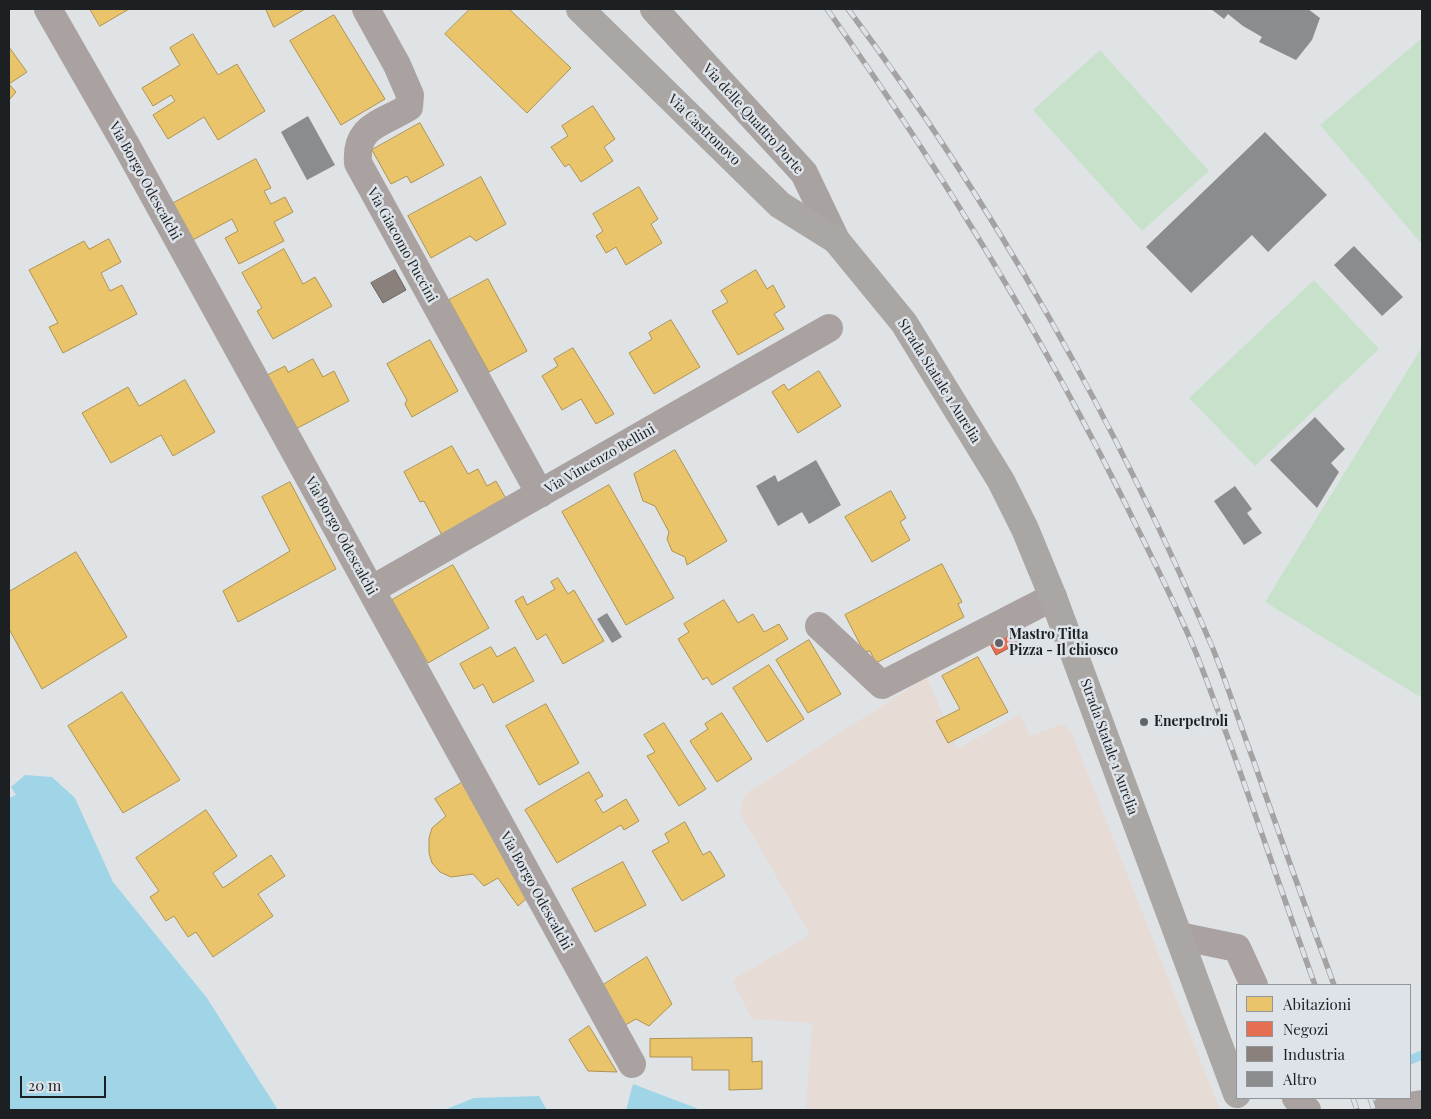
<!DOCTYPE html>
<style>
body{margin:0}
#map{position:relative;width:1431px;height:1119px;overflow:hidden;background:#e0e3e6;font-family:"Playfair Display",serif}
canvas{display:block}
.frame{position:absolute;inset:0;border:10px solid #1d2022;pointer-events:none}
.legend{position:absolute;left:1236px;top:984px;width:175px;height:115px;box-sizing:border-box;background:#dde3e9;border:1px solid #909599;margin:0;padding:6px 9px;list-style:none;font-size:15px;color:#1d2022}
.legend li{display:flex;align-items:center;gap:10px;height:25px}
.legend b{width:25px;border:1px solid #909599}
.scale{position:absolute;left:20px;top:1076px;width:86px;height:22px;box-sizing:border-box;border:2px solid #1d2022;border-top:0;padding-left:6px;font-size:15px;line-height:18px;white-space:nowrap;color:#1d2022;-webkit-text-stroke:4px #dde3e9;paint-order:stroke}
</style>
<div id="map">
<canvas width="1431" height="1119"></canvas>
<div class="frame"></div>
<ul class="legend">
<li><b style="height:14px;background:#e9c46a"></b>Abitazioni</li>
<li><b style="height:14px;background:#e76f51"></b>Negozi</li>
<li><b style="height:14px;background:#8a817c"></b>Industria</li>
<li><b style="height:14px;background:#8b8c8d"></b>Altro</li>
</ul>
<div class="scale">20 m</div>
</div>
<script>
const g = document.querySelector('canvas').getContext('2d');
g.lineJoin = 'round';
function fillPath(path, color) { g.fillStyle = color; g.fill(path, 'evenodd'); }
function trace(path, color, width, dash) { g.strokeStyle = color; g.lineWidth = width; g.lineCap = dash ? 'butt' : 'round'; g.setLineDash(dash || []); g.stroke(path); }
function label(font, color, halo, rows, align = 'center') {
  g.font = font + ' "Playfair Display",serif'; g.lineWidth = 5; g.setLineDash([]); g.textBaseline = 'middle'; g.strokeStyle = halo; g.fillStyle = color; for (const [text, x, y, turn = 0] of rows) {
    g.save(); g.translate(x, y); g.rotate((+turn || 0) * Math.PI / 180); g.textAlign = isNaN(turn) ? turn : align; if (halo) g.strokeText(text, 0, 0); g.fillText(text, 0, 0); g.restore();
  }
}
fillPath(new Path2D(`
 M927,677L957,749L1020,714L1030,736L1063,724L1071,731L1220,1110H806L812,1023L752,1019L732,980L810,935L739,812L745,794Z`), '#e6dbd5');
fillPath(new Path2D(`
 M1422,38V240L1420,242L1320,125Z
 M1100,50L1209,171L1142,231L1033,110Z
 M1314,280L1379,349L1255,466L1189,398Z
 M1422,347V698L1265,602Z`), '#c7e1cb');
fillPath(new Path2D(`
 M25,775L52,777L75,798L113,882L207,998L278,1110H9V798L16,795L11,787Z
 M633,1084L696,1108L699,1110H626Z
 M539,1096L547,1110H444L474,1098Z`), '#9fd5e7');
const homes = new Path2D(`
 M90,9H129L100,26Z
 M266,9H305L274,27Z
 M470,9H509L571,68L527,113L445,34Z
 M334,15L385,99L341,125L290,41Z
 M193,34L218,75L237,64L265,111L218,140L204,117L168,139L153,115L175,101L171,95L153,106L142,88L180,65L170,48Z
 M9,47L27,72L9,84L16,92L9,100Z
 M593,106L615,139L604,147L613,161L581,182L569,164L565,167L551,147L568,136L562,126Z
 M420,123L444,165L411,183L407,176L391,184L372,150Z
 M256,159L271,188L264,191L271,204L285,197L293,212L274,222L284,241L239,264L225,238L238,231L232,219L187,243L168,206Z
 M481,177L506,224L476,241L470,236L431,258L408,216Z
 M639,187L658,219L651,224L662,243L626,265L616,247L606,253L596,236L603,231L593,214Z
 M109,239L121,262L101,273L110,291L122,285L137,314L63,353L49,327L58,323L29,270L84,241L89,249Z
 M284,249L303,284L315,277L332,306L273,339L257,311L262,308L242,273Z
 M756,270L767,289L773,285L785,307L774,314L784,329L738,355L712,311L728,302L721,291Z
 M488,279L527,351L489,372L449,300Z
 M671,320L700,367L654,394L629,353L652,339L649,333Z
 M430,340L458,391L412,417L405,404L407,400L387,364Z
 M573,348L614,414L596,424L581,399L562,410L542,376L558,366L554,359Z
 M313,359L323,377L334,371L349,401L290,432L261,378L285,366L288,372Z
 M819,371L841,406L798,433L772,392L784,384L788,390Z
 M185,380L215,432L173,456L161,435L111,463L82,413L128,387L139,406Z
 M452,446L468,474L478,469L487,486L496,481L509,504L444,539L424,501L420,502L404,472Z
 M675,450L727,541L687,565L685,557L672,551L667,539L669,532L655,506L643,501L634,474Z
 M290,482L336,569L238,622L223,591L290,551L262,497Z
 M609,485L674,598L626,625L562,512Z
 M891,491L906,518L900,522L910,540L872,562L845,517Z
 M76,552L127,637L42,689L9,629V592Z
 M942,564L962,602L958,604L964,617L876,663L870,651L864,652L845,615Z
 M453,565L489,628L428,663L392,600Z
 M558,578L568,594L574,590L604,641L563,664L546,634L537,640L515,601L523,596L527,605L555,589L551,582Z
 M724,600L738,623L753,614L764,632L779,624L788,639L712,685L707,677L703,680L678,639L689,632L684,624Z
 M809,640L841,694L808,713L776,660Z
 M491,647L497,657L515,647L534,681L493,703L483,684L474,689L460,664Z
 M978,657L1008,712L948,743L936,721L960,709L942,676Z
 M769,665L804,719L767,742L733,688Z
 M122,692L180,780L123,813L68,726Z
 M546,704L579,763L539,785L506,726Z
 M722,713L752,759L717,782L690,741L708,729L705,724Z
 M664,723L706,789L679,806L647,756L655,752L644,735Z
 M589,772L603,796L595,800L603,813L626,799L639,821L624,830L621,825L557,863L525,810Z
 M463,782L527,898L518,906L498,878L484,886L473,874L451,877L440,872L432,863L429,853V838L432,828L446,816L435,799Z
 M206,810L237,856L213,873L223,888L271,855L285,876L258,894L273,916L213,957L196,932L188,937L174,916L166,921L150,897L159,891L136,858Z
 M685,822L703,855L710,851L725,876L682,901L652,851L669,842L665,834Z
 M623,862L646,905L595,932L572,889Z
 M647,957L672,1004L649,1026L636,1019L620,1028L600,987Z
 M589,1026L617,1072L588,1071L569,1040Z
 M752,1038V1062L762,1061V1089L729,1090V1070H692V1057H650V1039Z`);
fillPath(homes, '#e9c46a');
trace(homes, '#ac9354', 1);
const shops = new Path2D(`
 M1010,628L1018,643L996,655L988,640Z`);
fillPath(shops, '#e76f51');
trace(shops, '#aa5743', 1);
const industry = new Path2D(`
 M395,270L406,290L383,303L371,283Z`);
fillPath(industry, '#8a817c');
trace(industry, '#696461', 1);
trace(new Path2D(`
 M1410,1060L1422,1055`), '#9fd5e7', 9);
fillPath(new Path2D(`
 M1211,9H1308L1320,18L1312,40L1296,60L1259,42L1262,37L1243,26L1228,14L1224,19Z
 M308,116L335,165L307,180L281,132Z
 M1265,132L1327,195L1268,252L1252,235L1191,293L1146,247Z
 M1354,246L1403,297L1382,316L1334,265Z
 M1315,417L1345,449L1331,463L1339,472L1317,508L1270,460Z
 M816,460L841,505L809,524L802,512L778,526L756,486L775,475L778,482Z
 M1235,486L1252,509L1247,513L1262,533L1244,545L1214,501Z
 M607,613L622,637L612,643L597,619Z`), '#8b8c8d');
trace(new Path2D(`
 M48,9L126,145L632,1064
 M366,9L397,65L410,95L409,107C382,124 355,125 358,163L540,494
 M371,590L829,328
 M819,626L882,685L1053,597
 M1179,936L1237,948L1254,985
 M1296,1098L1307,1110
 M1385,1110L1422,1104`), '#a9a2a0', 28);
trace(new Path2D(`
 M654,9L804,173L836,240`), '#a8a2a0', 28);
trace(new Path2D(`
 M580,9L780,205L836,240L904,323L1001,481L1025,529L1053,597L1237,1094`), '#aaa6a4', 28);
const rail = new Path2D(`
 M827,9C939,167 1042,334 1128,509C1151,556 1176,604 1196,653C1239,762 1275,875 1315,985
 M848,9C993,203 1118,425 1213,649C1228,686 1240,725 1254,762C1280,837 1307,911 1334,985
 M1353,1098L1357,1110
 M1370,1098L1374,1110`);
trace(rail, '#a4a2a2', 5.5);
trace(rail, '#dde3e9', 4, [11]);
for (const [x, y, r, color] of [
 [999,643,5,"#616467"],
 [1144,722,5,"#616467"]
]) { const dot = new Path2D(); dot.arc(x, y, r, 0, 2 * Math.PI); g.fillStyle = color; g.fill(dot); trace(dot, '#dde3e9', 2); }
label('14px', '#1d2022', '#dde3e9', [
 ["Via delle Quattro Porte",753,119,48],
 ["Via Castronovo",704,130,44],
 ["Via Borgo Odescalchi",145,181,61],
 ["Via Giacomo Puccini",402,245,61],
 ["Strada Statale 1 Aurelia",939,381,58],
 ["Via Vincenzo Bellini",600,459,-30],
 ["Via Borgo Odescalchi",341,536,61],
 ["Strada Statale 1 Aurelia",1109,747,70],
 ["Via Borgo Odescalchi",536,891,61]
]);
label('bold 14px', '#1d2022', '#dde3e9', [
 ["Mastro Titta",1009,635],
 ["Pizza - Il chiosco",1009,651],
 ["Enerpetroli",1154,722]
], 'left');
</script>
